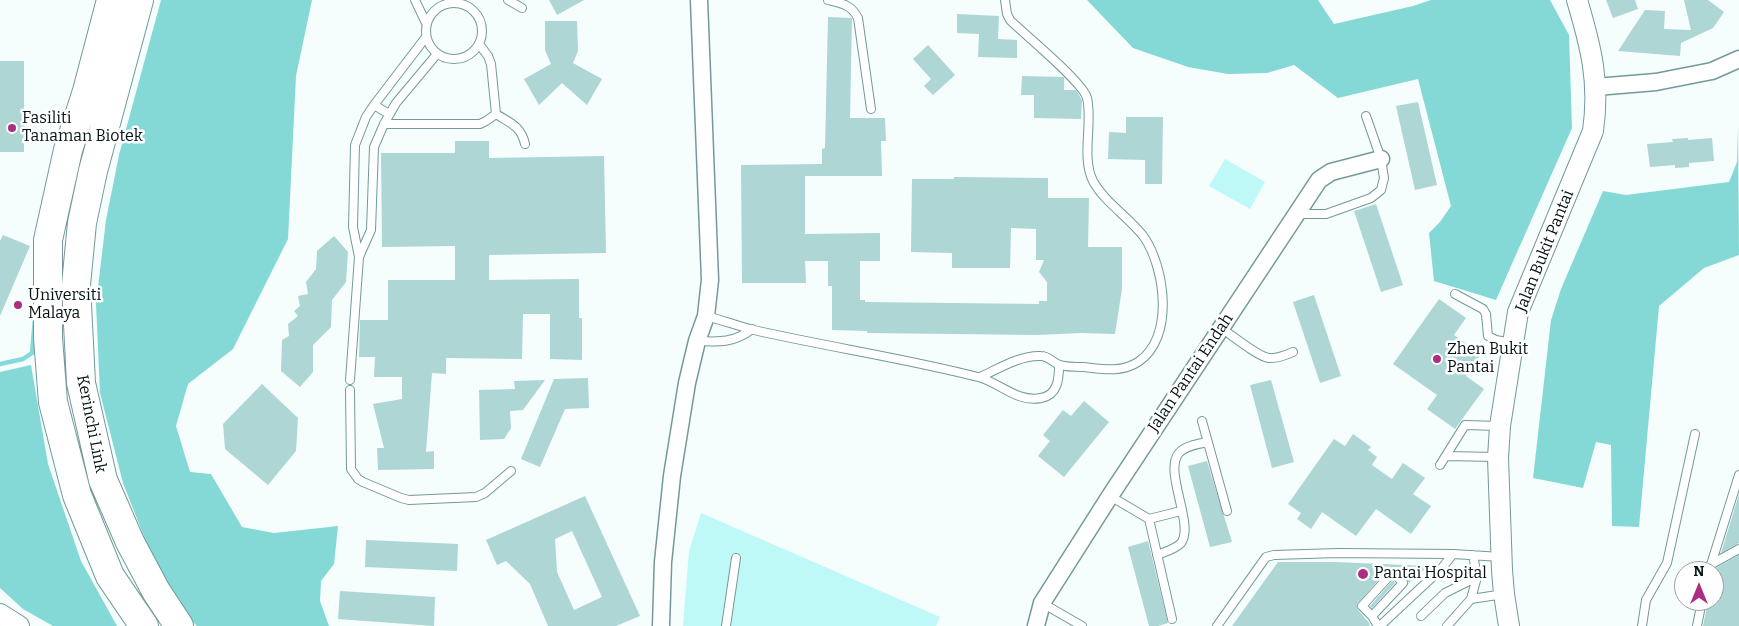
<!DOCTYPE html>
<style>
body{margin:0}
#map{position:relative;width:1739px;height:626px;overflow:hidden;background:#f5fdfd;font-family:Bitter,serif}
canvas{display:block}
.north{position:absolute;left:1674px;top:561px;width:50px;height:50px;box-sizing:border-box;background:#fff;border:1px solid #9ba1a1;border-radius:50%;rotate:0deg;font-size:14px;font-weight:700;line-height:20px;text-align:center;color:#051313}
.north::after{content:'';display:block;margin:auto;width:18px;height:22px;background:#aa2e81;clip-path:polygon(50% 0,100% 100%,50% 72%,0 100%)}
</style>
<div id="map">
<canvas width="1739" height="626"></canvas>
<div class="north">N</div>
</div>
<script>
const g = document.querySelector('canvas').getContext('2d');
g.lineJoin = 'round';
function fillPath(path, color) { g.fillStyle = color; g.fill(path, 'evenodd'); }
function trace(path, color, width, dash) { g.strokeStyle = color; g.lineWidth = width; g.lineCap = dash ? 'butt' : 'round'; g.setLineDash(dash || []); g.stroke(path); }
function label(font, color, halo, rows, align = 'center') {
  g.font = font + ' Bitter,serif'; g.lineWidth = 5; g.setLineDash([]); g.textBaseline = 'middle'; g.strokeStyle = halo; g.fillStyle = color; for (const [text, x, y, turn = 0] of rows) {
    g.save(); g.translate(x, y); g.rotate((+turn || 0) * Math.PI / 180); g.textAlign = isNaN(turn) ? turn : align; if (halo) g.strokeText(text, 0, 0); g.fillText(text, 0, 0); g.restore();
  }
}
fillPath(new Path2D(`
 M1225,159L1265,182L1250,209L1209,186Z
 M701,513L940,617L936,626H683L689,551Z`), '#bef9f8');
fillPath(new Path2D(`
 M161,0H312L296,76L288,239L233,349L188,384L176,426L190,472L211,474L242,527L274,533L338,526L334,564L321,581L320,601L329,626H197L183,612L152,557L123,483L100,393L96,304L106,220L119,155Z
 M1087,0H1318L1334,24L1413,6L1431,0H1550L1569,35L1572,128L1496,300L1434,281L1429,233L1440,222L1451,206L1418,79L1338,98L1294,65L1267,73L1228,74L1188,67L1133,48Z
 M1738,127L1739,255L1704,268L1659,306L1639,527L1612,526L1611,445L1596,442L1583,488L1533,478L1551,320L1561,289L1603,191L1626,195L1729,182L1737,162Z
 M31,365L48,464L81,561L117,626H53L23,609L0,588V372Z`), '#84d9d7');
trace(new Path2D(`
 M0,364L23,359L32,353L35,319`), '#85d9d8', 4.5);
fillPath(new Path2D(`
 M549,0H584L557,15Z
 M1606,0H1635L1638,9L1613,18Z
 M1684,0H1708L1724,12L1713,28L1681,43L1680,56L1618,51L1645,10L1665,11L1664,29L1691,30Z
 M957,14L999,16L998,39L1017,40V58L978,57L979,34L957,33Z
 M828,17L852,18L850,118H885L886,141H881L882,176H805V234L880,233V261H860V300H865V302L1039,304V301H1047V282L1039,272L1044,260H1036V229L1011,228L1010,268H952V253L911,252L912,179H954V177L1048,178V198H1089L1088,247H1122V289L1115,334L1081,333L1037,335L867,333V331L832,330V286H828V261H805L806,283H742L741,165L822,164V149L825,148Z
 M545,21H577L578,51L573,63L602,79L587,105L562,83L539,105L524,79L551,64L545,50Z
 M928,45L955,75L933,95L924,86L931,79L913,59Z
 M0,61H24V152H0Z
 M1022,76L1064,77V90H1076L1082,100L1081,119L1034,118V95H1021Z
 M1418,102L1437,185L1415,190L1396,106Z
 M1126,117H1163L1162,184H1145V160L1108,159L1109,132L1126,133Z
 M1688,138V140L1712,138L1714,161L1689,163V167L1675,168V165L1650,167L1647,144L1673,142L1672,139Z
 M455,141H489V158L604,156L606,253L489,255V280L579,279V318H582V360L550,359V314H523L522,359L446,358V374L432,373L426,452L434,451V469L378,470L377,448H384L373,404L402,399V377H374L375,357H359L360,320H388V280H455V246L382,247L381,153H455Z
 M1376,204L1403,285L1381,292L1354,211Z
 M3,235L30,246L0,316V241Z
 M334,236L348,252L346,282L332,300L331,327L313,345V372L300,387L281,371L282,340L289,336L288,324L298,316L294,311L300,306L298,296L308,294L306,282L316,269L317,251Z
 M1314,295L1341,376L1320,383L1293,302Z
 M1439,299L1466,318L1454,335L1481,354L1466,376L1484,389L1455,429L1427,409L1437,395L1393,364Z
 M588,378L589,408L565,409L540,467L521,459L554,379Z
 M545,380L523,410L510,411L511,428L504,439L480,440L479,390L515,389L514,381Z
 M1271,380L1294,462L1272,468L1250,385Z
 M262,384L298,418L296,451L268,485L225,449L223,424Z
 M1084,401L1109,422L1064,477L1038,456L1050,441L1043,435L1063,410L1071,416Z
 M1353,434L1371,447L1368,450L1377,457L1372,465L1392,479L1403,463L1425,478L1413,494L1431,506L1411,534L1376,509L1356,536L1322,512L1311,529L1297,519L1301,513L1288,504L1334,439L1345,446Z
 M1207,461L1232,542L1210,547L1188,466Z
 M1739,494V543L1721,553Z
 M585,496L640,616L616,626H548L530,584L506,561L497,565L486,540ZM572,531L602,597L574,610L557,572L555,539Z
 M366,540L458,544L457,571L365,567Z
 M1148,541L1168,623L1158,626H1149L1128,547Z
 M1739,555V626H1703L1708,601H1714V573L1716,568Z
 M1278,562H1335L1428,566L1409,583L1397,568L1392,567L1389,568L1357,604L1358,610L1370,624L1369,626H1232Z
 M1393,580L1395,583L1372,608L1370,606Z
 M340,591L435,597L434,626L338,619Z`), '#add6d5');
const service = new Path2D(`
 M415,0L426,23
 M508,0L522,8
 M828,0C841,3 852,5 858,18L871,109
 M426 31a28 28 0 1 1 56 0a28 28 0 1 1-56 0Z
 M426,37L374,105L366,117L355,145L353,227L359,257L371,230L374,147L384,124L396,103L437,54
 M374,105L389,114
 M496,114C510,123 521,126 525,144
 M384,124H480L486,121L496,114L491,64L488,56L479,44
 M1297,214H1326L1371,198L1381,190L1384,178L1381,159L1366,116
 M1455,294L1483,309L1486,314L1488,336L1496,340L1511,343
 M706,316C722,320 738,326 754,330C828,347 904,358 978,377C999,382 1017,403 1041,398C1058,395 1059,379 1059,365
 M1221,328C1232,335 1258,357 1269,358C1277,359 1286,355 1293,352
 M697,341C719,342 734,343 752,329
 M980,377C998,369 1020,355 1041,356C1049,356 1053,363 1060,365C1067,367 1076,367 1083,367C1102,369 1121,373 1138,362C1175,338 1165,268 1144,237C1129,217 1105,203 1093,181C1081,158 1093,122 1087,98C1083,82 1025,35 1010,20L1007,14L1005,0
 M350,380L359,257
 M350,390L351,469L358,479L363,482L401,498L409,500L476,497L485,493L511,471
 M1202,421L1227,511
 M1446,456L1496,457
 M1440,465L1465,425L1498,426
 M1110,496L1149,519L1172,619
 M1149,519L1181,511
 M1157,555C1164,552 1176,549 1181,543C1195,525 1163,471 1179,453C1186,445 1199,444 1208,442
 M1710,565L1739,549
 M1709,571L1739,475
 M1471,599L1477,577L1473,555
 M1042,603L1082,626
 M1372,616L1403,583L1393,572L1362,606L1372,616L1378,626
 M1421,616L1445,593L1477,577
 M726,626L736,558
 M1217,626L1266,557L1274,555L1338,553L1453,554
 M1380,626L1442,568L1453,554L1501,557
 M1447,626L1471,599L1504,594
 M1642,626L1646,600L1667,563L1695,434
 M1697,626L1702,601`);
const minor = new Path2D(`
 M1596,87L1656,82L1712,71L1739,59
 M661,626L663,562L672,476L687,383L697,341L706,316L710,280L699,0
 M1036,626L1042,603L1110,496L1319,180L1331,172L1381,159`);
const tertiary = new Path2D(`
 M0,614L19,626
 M1509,626L1504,594L1502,570L1498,458L1500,426L1518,312L1593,131C1600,82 1591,47 1577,0`);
const motorway = new Path2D(`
 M111,0L87,91L68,150L48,240V338L53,402L77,495L110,576L144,626
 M139,0L93,171L82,223L76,285L81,383L103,480L130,542L156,591L179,626`);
trace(service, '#739a99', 10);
trace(minor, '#739a99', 19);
trace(tertiary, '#739a99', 22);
trace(motorway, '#739a99', 30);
trace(service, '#fff', 8);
trace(minor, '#fff', 16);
trace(tertiary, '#fff', 20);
trace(motorway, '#fff', 28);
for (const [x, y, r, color] of [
 [12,128,5,"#aa2e81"],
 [18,305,5,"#aa2e81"],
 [1437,359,5,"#aa2e81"],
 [1363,574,6,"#aa2e81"]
]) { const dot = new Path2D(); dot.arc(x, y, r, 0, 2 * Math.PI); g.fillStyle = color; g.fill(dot); trace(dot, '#fff', 2); }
label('16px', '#051313', '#fff', [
 ["Fasiliti",22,119],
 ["Tanaman Biotek",22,137],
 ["Universiti",28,296],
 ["Malaya",28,314],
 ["Zhen Bukit",1447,350],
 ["Pantai",1447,368],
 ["Pantai Hospital",1374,574]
], 'left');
label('16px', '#051313', '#fff', [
 ["Jalan Bukit Pantai",1545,251,-68],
 ["Jalan Pantai Endah",1191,373,-56],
 ["Kerinchi Link",91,424,79]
]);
</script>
